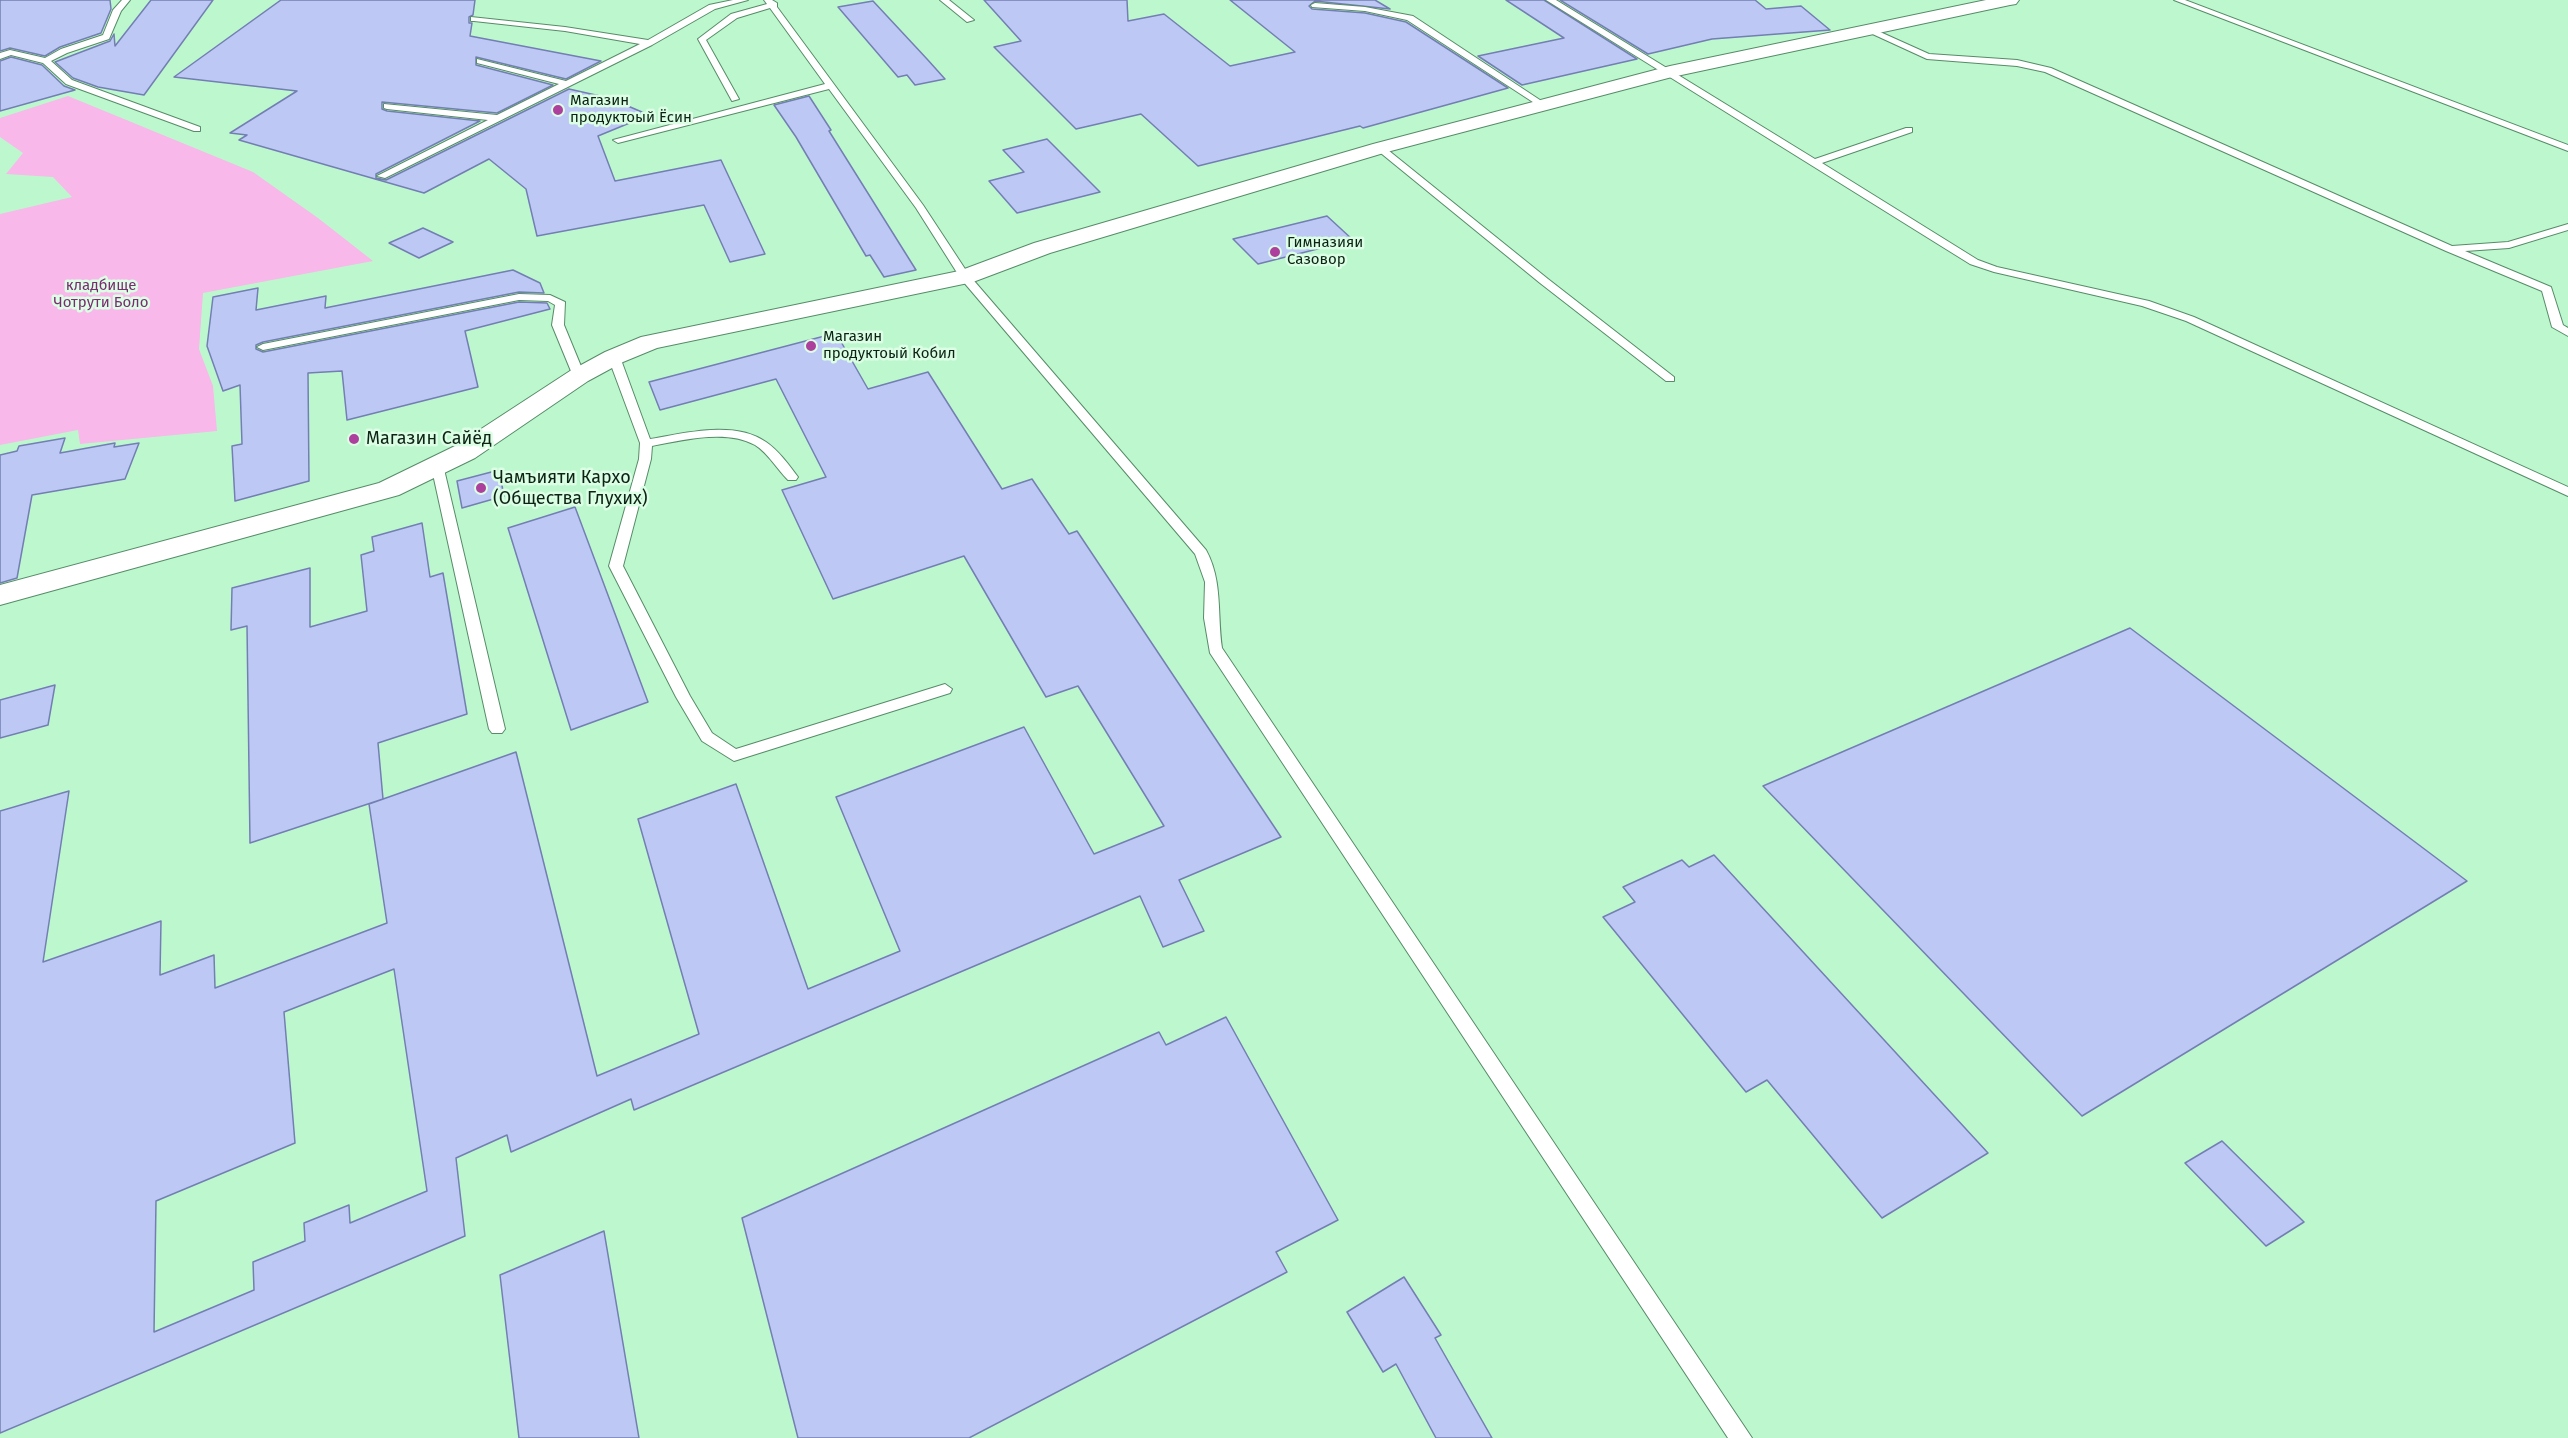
<!DOCTYPE html>
<meta charset="utf-8">
<style>
body{margin:0}
canvas{display:block;background:#bdf7ce}
</style>
<canvas width="2568" height="1438"></canvas>
<script>
const g = document.querySelector('canvas').getContext('2d');
g.lineJoin = 'round';
function fillPath(path, color) { g.fillStyle = color; g.fill(path, 'evenodd'); }
function trace(path, color, width, dash) { g.strokeStyle = color; g.lineWidth = width; g.lineCap = dash ? 'butt' : 'round'; g.setLineDash(dash || []); g.stroke(path); }
function label(font, color, halo, rows, align = 'center') {
  g.font = font + ' "Fira Sans",sans-serif'; g.lineWidth = 5; g.setLineDash([]); g.textBaseline = 'middle'; g.strokeStyle = halo; g.fillStyle = color; for (const [text, x, y, turn = 0] of rows) {
    g.save(); g.translate(x, y); g.rotate((+turn || 0) * Math.PI / 180); g.textAlign = isNaN(turn) ? turn : align; if (halo) g.strokeText(text, 0, 0); g.fillText(text, 0, 0); g.restore();
  }
}
fillPath(new Path2D(`
 M68,96L253,172L318,218L373,261L203,293L199,349L213,386L217,431L80,444L78,430L0,445V214L72,197L53,177L6,174L23,153L0,137V118Z`), '#f8b8ea');
const building = new Path2D(`
 M0,0H110L111,9L101,33L60,47L45,56L10,48L0,51Z
 M151,0H213L144,95L98,87L73,78L55,62L110,41L114,34L115,46Z
 M281,0H475L473,15L469,17V23H472L470,36L601,61L566,79L476,57V65L553,85L497,113L382,102V109L387,111L480,121L376,174V178L386,180L569,89L609,98L649,115L598,136L615,181L721,160L765,254L730,262L704,205L537,236L526,189L489,159L424,193L239,140L247,135L230,133L297,91L174,77Z
 M984,0H1127L1128,21L1164,14L1230,66L1295,52L1230,0H1375L1390,9L1315,1L1309,6L1312,9L1365,13L1406,22L1508,88L1363,128L1360,126L1198,166L1141,114L1076,129L994,47L1021,41Z
 M1506,0H1544L1637,59L1522,85L1478,56L1564,38Z
 M1560,0H1755L1766,9L1801,6L1830,30L1712,39L1648,54Z
 M873,1L927,59L945,79L915,85L907,75L898,77L838,7Z
 M11,57L42,65L64,86L75,90L0,111V61Z
 M809,96L831,130L829,131L916,270L884,277L870,255L866,256L796,137L774,105Z
 M1047,139L1100,192L1017,213L989,181L1024,172L1003,150Z
 M1327,216L1353,240L1258,264L1233,239Z
 M423,228L453,242L419,258L389,243Z
 M513,270L540,283L544,293L519,292L263,342L256,345V349L263,352L519,302L547,303L550,309L465,331L478,387L347,420L342,371L308,373L309,481L235,501L232,446L242,444L240,385L223,391L207,346L213,297L258,288L256,310L326,296L325,308Z
 M836,333L868,389L928,372L1002,489L1032,479L1069,534L1077,531L1281,837L1179,880L1204,931L1163,947L1140,896L634,1110L631,1099L511,1152L507,1135L456,1158L465,1236L0,1433V811L69,791L43,962L161,921L160,975L214,955L215,988L387,923L369,804L516,752L597,1076L699,1034L638,819L736,784L808,989L900,951L836,797L1024,727L1094,854L1164,826L1078,686L1046,697L964,556L833,599L782,490L826,477L776,379L660,410L649,382ZM394,969L427,1191L350,1223L349,1205L304,1223L305,1241L253,1262L254,1290L154,1332L156,1201L295,1143L284,1012Z
 M65,438L60,453L115,443L114,447L139,443L125,479L32,495L17,578L0,583V455L17,451L19,446Z
 M499,470L504,496L462,508L457,481Z
 M575,507L648,702L571,730L508,528Z
 M422,523L430,577L443,573L467,714L378,743L383,799L250,843L247,626L231,630L232,588L310,568V627L367,611L361,555L374,551L372,537Z
 M2130,628L2467,881L2082,1116L1763,786Z
 M55,685L48,725L0,738V700Z
 M1714,855L1988,1153L1882,1218L1767,1080L1746,1092L1603,917L1635,902L1623,887L1682,860L1689,867Z
 M1226,1017L1338,1220L1276,1252L1287,1272L969,1438H798L742,1218L1159,1032L1166,1045Z
 M2222,1141L2304,1222L2266,1246L2185,1163Z
 M604,1231L639,1438H519L500,1275Z
 M1404,1277L1441,1335L1435,1338L1492,1438H1436L1396,1364L1383,1372L1347,1312Z`);
fillPath(building, '#bdc8f5');
trace(building, '#737fb3', 1.5);
const service = new Path2D(`
 M122,0H130L121,11L109,39L67,53L51,61L72,80L200,127V131H194L66,84L43,63L11,55L0,59V53L10,50L45,58L61,49L103,35L113,10Z
 M733,0H748L715,9L652,45L385,178L377,176L488,120L387,109L384,108V104L497,115L559,84L477,63V59L566,81L640,44L565,31L474,21H471V17L565,27L648,40L709,5Z
 M764,0H772L777,3V7L923,205L969,275L1206,550C1223,581 1217,614 1222,648L1752,1438H1728L1210,653L1204,618L1205,582L1195,554L961,279L916,208L829,89L618,143L613,140L825,84L770,8L737,18L706,40L739,99L732,101L698,39L731,14L767,4Z
 M940,0H949L974,20L967,22Z
 M1546,0H1556L1815,159L1906,128H1912V132L1822,163L1978,260L1997,267L2149,301L2194,317L2568,487V496L2186,321L2142,306L1994,272L1970,264Z
 M2174,0H2185L2568,145V151Z
 M1315,3L1365,7L1413,16L1549,106L1542,108L1407,20L1365,11L1312,7L1311,5Z
 M1869,27L1929,54L2017,60L2051,68L2452,246L2508,242L2568,224V230L2509,248L2465,251L2551,287L2563,325L2568,328V336L2552,327L2542,291L2446,251L2045,72L2017,66L1927,59L1866,31L1865,29Z
 M1377,146H1383L1548,279L1674,377V381H1666L1540,283L1377,150Z
 M519,294L550,295L565,302L564,325L585,376L583,378H575L573,376L552,325L555,305L548,301L519,300L263,350L257,347L263,344Z
 M614,354L620,357L650,439C685,433 735,420 766,442C779,451 789,465 798,477L796,480H788C777,469 768,453 755,445C727,429 682,440 652,446L651,459L623,566L690,696L712,733L736,749L945,684L952,689L950,693L734,761L702,741L676,697L609,566L639,459L640,443L608,357Z
 M437,461L443,465L505,729L502,733H492L489,729L431,465Z`);
const tertiary = new Path2D(`
 M1986,0H2019L2016,4L2010,5L1672,77L1387,152L1050,253L973,282L657,348L623,362L588,381L475,458L399,495L0,605V585L379,483L455,446L570,371L605,352L641,337L959,271L1034,243L1373,144L1670,66Z`);
trace(service, '#568c68', 2);
trace(tertiary, '#568c68', 2);
fillPath(service, '#fff');
fillPath(tertiary, '#fff');
for (const [x, y, r, color] of [
 [558,110,6,"#ad3f9d"],
 [1275,252,6,"#ad3f9d"],
 [811,346,6,"#ad3f9d"],
 [354,439,6,"#ad3f9d"],
 [481,488,6,"#ad3f9d"]
]) { const dot = new Path2D(); dot.arc(x, y, r, 0, 2 * Math.PI); g.fillStyle = color; g.fill(dot); trace(dot, '#dbfee5', 2); }
label('15px', '#0c2314', '#dbfee5', [
 ["Магазин",570,101],
 ["продуктоый Ёсин",570,118],
 ["Гимназияи",1287,243],
 ["Сазовор",1287,260],
 ["Магазин",823,337],
 ["продуктоый Кобил",823,354]
], 'left');
label('15px', '#7b2c6f', '#dbfee5', [
 ["кладбище",101,286],
 ["Чотрути Боло",101,303]
]);
label('18px', '#0c2314', '#dbfee5', [
 ["Магазин Сайёд",366,439],
 ["Чамъияти Кархо",493,478],
 ["(Общества Глухих)",493,499]
], 'left');
</script>
